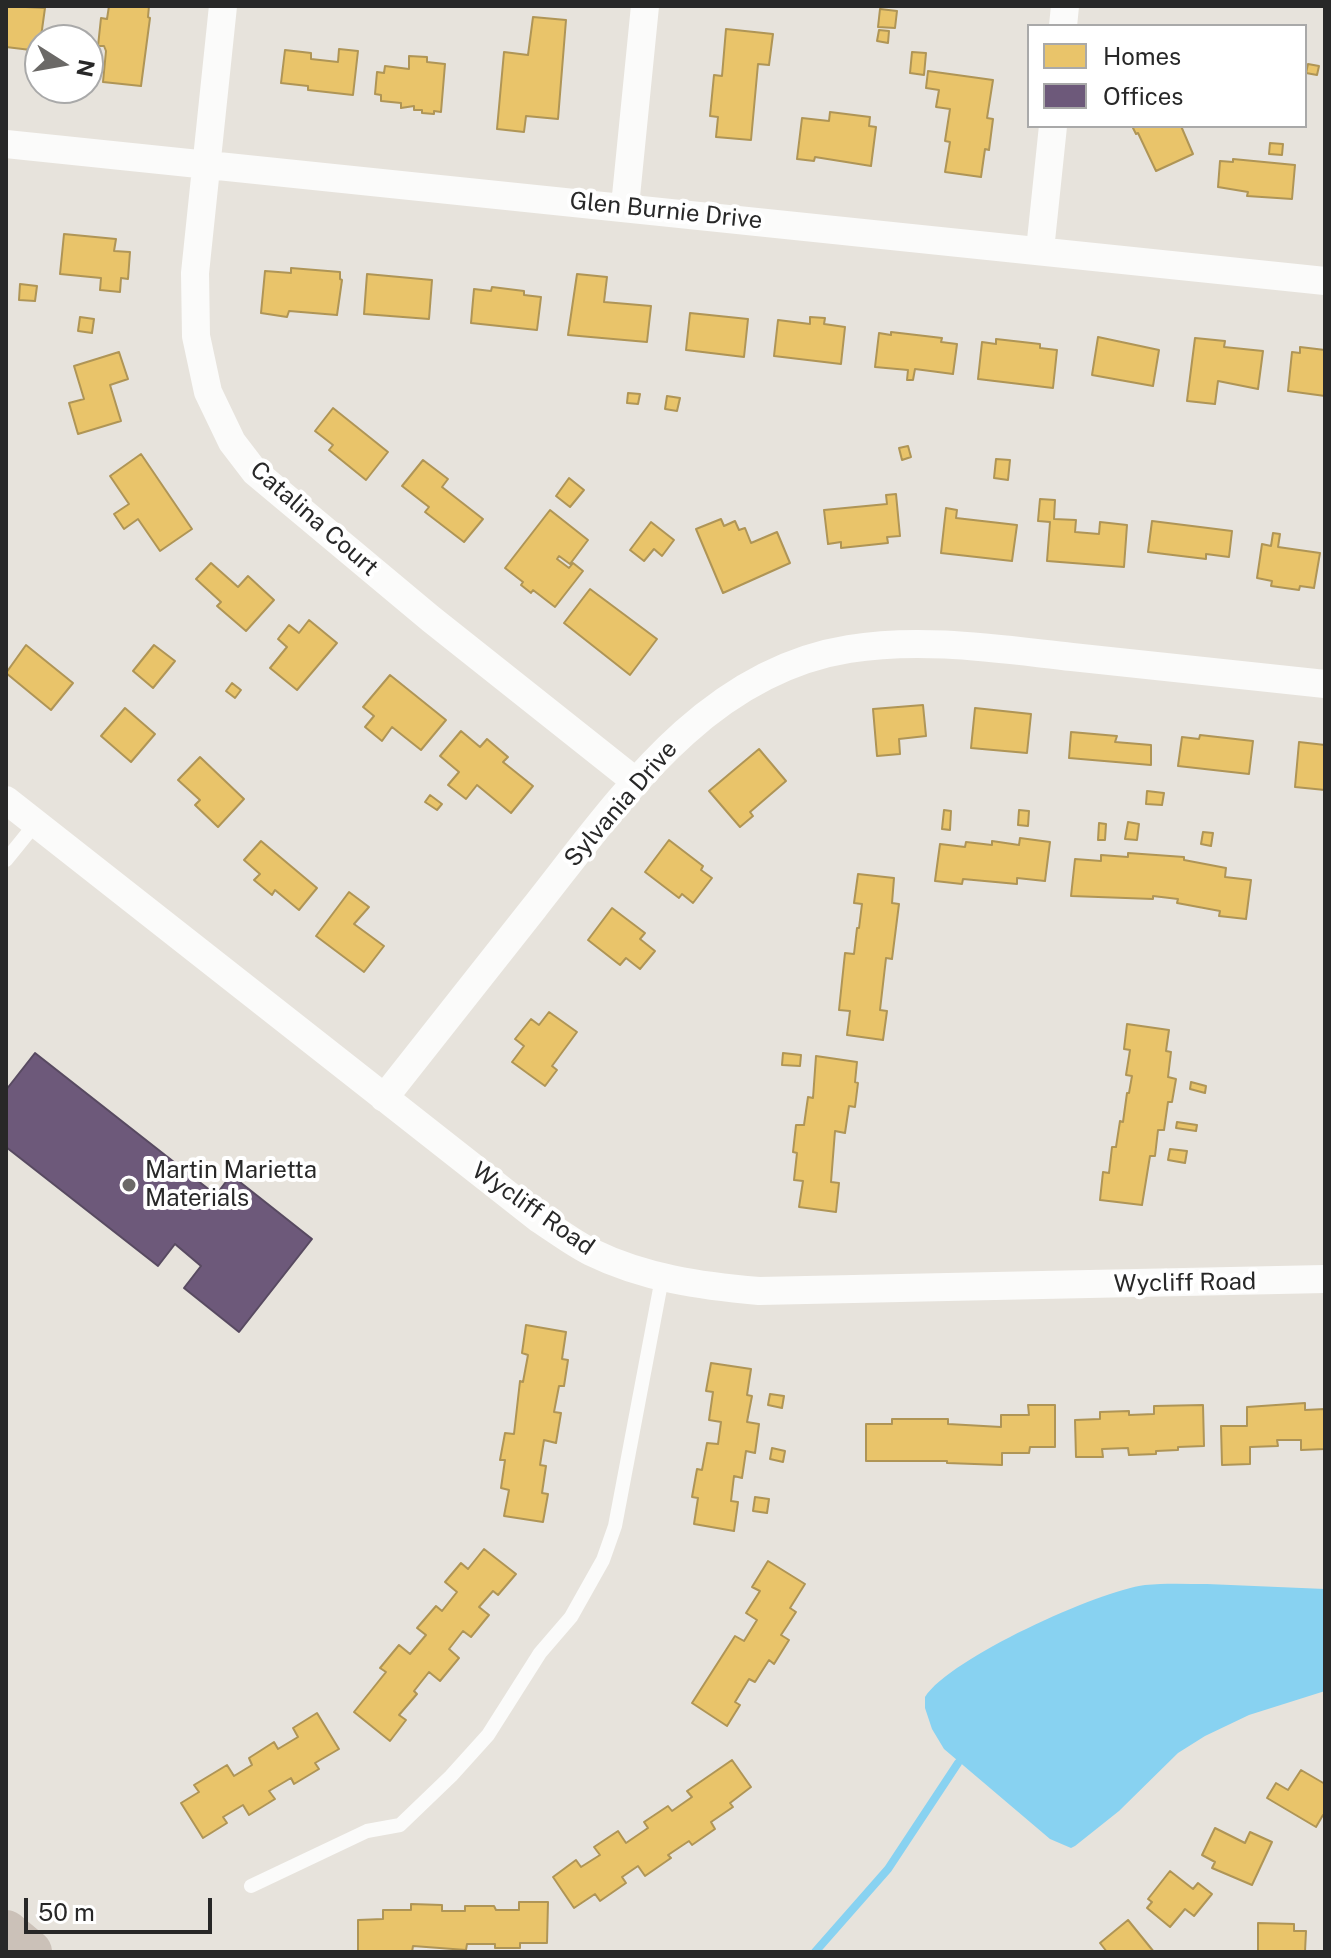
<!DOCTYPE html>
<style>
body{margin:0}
#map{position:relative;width:1331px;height:1958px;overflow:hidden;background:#e7e3dc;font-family:"Public Sans",sans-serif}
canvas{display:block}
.frame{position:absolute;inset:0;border:8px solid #282828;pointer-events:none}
.legend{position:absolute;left:1027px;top:24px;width:280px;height:104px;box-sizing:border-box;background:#fff;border:2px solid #a9a9a9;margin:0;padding:10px 14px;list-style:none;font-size:24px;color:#282828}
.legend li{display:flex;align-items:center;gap:16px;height:40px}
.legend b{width:40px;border:2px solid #a9a9a9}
.north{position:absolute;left:24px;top:24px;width:80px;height:80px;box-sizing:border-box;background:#fff;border:2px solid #a9a9a9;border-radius:50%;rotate:101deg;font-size:22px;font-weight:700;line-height:32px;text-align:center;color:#282828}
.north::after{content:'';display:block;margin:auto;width:28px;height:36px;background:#6b6967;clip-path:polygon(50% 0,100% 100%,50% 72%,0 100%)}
.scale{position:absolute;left:24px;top:1898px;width:188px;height:36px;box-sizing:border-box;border:4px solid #282828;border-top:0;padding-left:10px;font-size:24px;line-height:28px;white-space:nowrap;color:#282828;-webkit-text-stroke:6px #fff;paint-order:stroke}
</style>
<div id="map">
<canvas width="1331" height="1958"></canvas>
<div class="frame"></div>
<ul class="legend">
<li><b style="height:22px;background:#e9c46a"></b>Homes</li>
<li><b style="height:22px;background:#6d597a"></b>Offices</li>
</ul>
<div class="north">N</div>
<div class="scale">50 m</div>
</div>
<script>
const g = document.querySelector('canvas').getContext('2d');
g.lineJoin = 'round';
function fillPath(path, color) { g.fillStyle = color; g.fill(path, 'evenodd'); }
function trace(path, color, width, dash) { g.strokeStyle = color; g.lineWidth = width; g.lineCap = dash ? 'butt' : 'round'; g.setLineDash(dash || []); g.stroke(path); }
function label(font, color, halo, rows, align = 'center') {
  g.font = font + ' "Public Sans",sans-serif'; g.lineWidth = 8; g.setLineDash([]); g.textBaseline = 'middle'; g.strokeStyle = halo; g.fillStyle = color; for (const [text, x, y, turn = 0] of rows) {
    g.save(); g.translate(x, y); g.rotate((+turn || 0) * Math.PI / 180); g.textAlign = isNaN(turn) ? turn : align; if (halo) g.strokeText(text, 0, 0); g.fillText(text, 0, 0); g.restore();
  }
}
fillPath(new Path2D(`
 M1207,1584L1325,1589V1691L1249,1715L1205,1736L1178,1753L1119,1811L1075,1846L1071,1848L1050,1839L944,1749L932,1729L925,1708V1697C950,1658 1098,1591 1145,1585C1165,1583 1187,1584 1207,1584Z`), '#88d2f1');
const homes = new Path2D(`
 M6,6L45,8L39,51L6,47Z
 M109,6H149L148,17L150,18L141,86L103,82L106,51L104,46H98L101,18L107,19Z
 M880,9L897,11L895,28L878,27Z
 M533,17L566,20L558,119L526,116L524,132L497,129L504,52L528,55Z
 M726,29L773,34L769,65L758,64L751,140L716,137L718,117L710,116L714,75L722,76Z
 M879,30L889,31L888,43L877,41Z
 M339,49L358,51L353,95L308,90V86L281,83L285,50L311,53V59L338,62Z
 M912,52L926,53L924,75L910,73Z
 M409,56L427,57V62L445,64L441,112L434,111V114L422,113V110H414V106L401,108V103L381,101V95L375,94L377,72L384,73L385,66L409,69Z
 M1308,64L1319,66L1317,75L1306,73Z
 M928,71L993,80L987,118L993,119L989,150L985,149L981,177L945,172L950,142L945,141L950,109L936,107L939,90L926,88Z
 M830,112L870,117L869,126L876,127L871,166L815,157L814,161L797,159L802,118L829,121Z
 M1132,126H1181L1193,154L1156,171L1138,133L1136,134Z
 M1270,143L1283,144L1282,155L1269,154Z
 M1233,159L1295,165L1292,199L1247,196L1248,192L1218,187L1220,161L1233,162Z
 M64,234L116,239L114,251L130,252L128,279L121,278L120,292L100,290L101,278L60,274Z
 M291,268L340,272V279L342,280L337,315L289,311L287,317L261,313L265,271L291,273Z
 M367,274L432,280L429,319L364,314Z
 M577,274L607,277L604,302L651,306L647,342L568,335Z
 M20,284L37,286L35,301L19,300Z
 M492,287L524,291V295L541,297L537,330L471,323L474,289L491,291Z
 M690,313L748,319L744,357L686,350Z
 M80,317L94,319L92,333L78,331Z
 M810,317L825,318L824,324L845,327L841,364L774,356L778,320L810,324Z
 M891,332L942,338L941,342L957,344L953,374L915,369L913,380H907L908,370L875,367L879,333L891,335Z
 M1098,337L1159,350L1153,386L1092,375Z
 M1195,338L1225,341L1224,347L1263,351L1258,389L1218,381L1215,404L1187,401Z
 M996,339L1040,344V348L1057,350L1053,388L978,379L982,342L996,344Z
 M1300,347L1325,350V396L1288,391L1292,352L1300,353Z
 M119,352L128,379L110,385L121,421L78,434L69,403L84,399L74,366Z
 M628,393L640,394L638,404L627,403Z
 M667,396L680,398L677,411L665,409Z
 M333,408L388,452L366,480L329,450L333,445L315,431Z
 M908,446L911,457L902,460L899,448Z
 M141,454L192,529L160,551L138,519L124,529L114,514L129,504L110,476Z
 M996,459L1010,460L1008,480L994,478Z
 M423,460L448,479L442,487L483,519L464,542L425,512L429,507L402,486Z
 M569,478L584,490L570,507L556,496Z
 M896,494L900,536L887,537L888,543L841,548V542L828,544L824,510L887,504L886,495Z
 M1040,499L1055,500L1054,519L1076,520L1075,532L1099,534L1100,522L1127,525L1124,567L1047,561L1050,522L1038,521Z
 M946,508L957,510L956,518L1017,525L1012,561L941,553Z
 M550,510L588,540L570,564L559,556L557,559L569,568L573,563L583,571L555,607L533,590L531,593L521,585L523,582L505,568Z
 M721,519L724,526L735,521L739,530L745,528L751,543L777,532L790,563L723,593L696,529Z
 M1152,521L1232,531L1229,557L1206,554V559L1148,552Z
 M651,522L674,540L662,556L654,549L644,561L630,550Z
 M1273,533L1280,534L1278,547L1320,553L1314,588L1300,586L1299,590L1271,586L1272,581L1257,578L1262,544L1271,546Z
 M211,563L238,587L248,576L274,600L246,631L217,606L221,602L196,579Z
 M590,589L657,639L630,675L564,623Z
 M309,620L337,643L297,690L270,668L287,647L278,639L289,625L299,633Z
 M26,645L73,683L51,710L6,673Z
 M154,645L175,661L153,688L133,671Z
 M390,675L446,720L421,750L392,727L382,741L365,727L374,716L363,707Z
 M232,683L241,690L235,698L226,691Z
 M923,705L926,736L899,739L900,754L877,756L873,709Z
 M125,708L155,734L131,762L101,736Z
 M975,708L1031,714L1027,753L971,748Z
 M461,731L480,747L487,739L508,757L503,762L533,786L511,813L477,785L466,799L448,785L459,772L440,756Z
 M1071,732L1117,736L1115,742L1151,745V765L1069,758Z
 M1200,735L1253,741L1249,774L1178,766L1182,737L1199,739Z
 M1299,742L1325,745V790L1295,787Z
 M759,749L786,781L750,812L753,816L740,827L709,791Z
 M200,757L244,799L218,827L195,805L200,800L178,780Z
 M1147,791L1164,793L1162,805L1146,804Z
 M430,795L442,804L437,810L425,802Z
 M944,810L951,811L950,830L942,829Z
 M1019,810L1029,811L1028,826L1018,825Z
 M1128,822L1139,824L1137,840L1125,839Z
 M1099,823L1106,824L1105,840H1098Z
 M1203,832L1213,833L1211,846L1201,844Z
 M1020,838L1050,842L1045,881L1017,878V884L963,879L962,884L935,881L940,844L965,847L966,842L992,845V841L1019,845Z
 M669,840L703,866L701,870L712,878L693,903L682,894L679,898L645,872Z
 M261,841L317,888L299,910L275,890L272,895L254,880L260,874L244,860Z
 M1128,853L1184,857V860L1226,868L1225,877L1251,880L1246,919L1219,916L1220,911L1177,903L1178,899L1153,896V899L1071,896L1075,859L1101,861V855L1128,857Z
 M858,874L894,878L892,903L899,904L892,959L886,958L880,1010L887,1011L883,1040L847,1035L850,1011L839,1010L845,953L854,954L857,928H859L862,904L854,903Z
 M349,892L369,907L354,924L384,946L364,972L316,936Z
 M612,908L645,933L640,939L655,951L640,969L626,958L620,965L588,940Z
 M549,1012L577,1032L552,1066L557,1070L545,1086L512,1062L524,1046L515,1039L531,1019L539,1025Z
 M1127,1024L1169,1030L1166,1051L1171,1052L1168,1077L1176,1079L1172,1102H1168L1164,1130H1158L1155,1156H1150L1142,1205L1100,1200L1103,1172L1109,1173L1112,1147H1116L1120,1121L1123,1122L1127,1093H1129L1132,1076L1126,1075L1130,1050L1124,1049Z
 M783,1053L801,1055L800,1066L782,1065Z
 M816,1056L857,1062L855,1082L858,1083L855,1107L849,1106L845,1133L835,1131L831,1182L839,1183L836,1212L799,1207L803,1181L794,1180L797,1153L793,1152L796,1125H804L808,1097L813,1098Z
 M1191,1082L1206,1086L1205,1093L1190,1089Z
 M1177,1122L1197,1125L1196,1131L1176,1128Z
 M1170,1149L1187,1151L1185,1163L1168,1160Z
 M526,1325L566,1332L562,1359L568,1360L564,1386H559L554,1412L561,1413L556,1443L544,1440L540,1465L546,1466L542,1493L548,1494L543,1522L504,1516L509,1490L501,1488L505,1460H500L505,1433L514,1434L520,1381L523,1382L528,1355L522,1353Z
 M711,1363L751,1369L747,1395L752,1396L747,1422L759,1424L755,1453L746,1451L742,1478L734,1476L731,1501L738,1502L734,1531L694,1524L698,1498L692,1497L697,1469L702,1470L707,1443L718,1444L721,1422L709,1420L713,1392L706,1391Z
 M770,1394L784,1396L782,1408L768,1405Z
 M1305,1403V1410L1325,1409V1449L1301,1450V1440H1277L1278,1446L1250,1447V1464L1222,1465L1221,1426H1247V1407Z
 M1028,1405H1055V1447H1030L1029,1453H1002V1465L947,1463V1461H866V1424H892V1419H948V1424L1001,1427V1415H1029Z
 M1203,1405L1204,1446L1178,1447V1450L1156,1451V1454L1129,1455L1128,1448L1102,1449L1103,1457H1076L1075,1420L1100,1419V1412L1129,1411V1415L1154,1414V1406Z
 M772,1448L785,1451L783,1462L770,1459Z
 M755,1497L769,1499L767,1513L753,1511Z
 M484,1549L516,1574L498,1595L493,1591L479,1607L489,1615L471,1637L463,1631L449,1649L459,1658L440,1681L429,1672L414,1691L417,1694L399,1715L406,1720L390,1741L354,1712L386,1672L380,1668L399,1645L410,1654L426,1635L417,1628L436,1606L442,1611L457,1592L445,1582L461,1563L468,1569Z
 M768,1561L805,1584L790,1608L796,1612L781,1635L789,1640L774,1664L769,1660L755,1682L749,1679L735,1702L740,1705L727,1726L692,1703L735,1636L744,1641L757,1620L746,1613L760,1591L752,1587Z
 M317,1713L339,1749L315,1763L319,1769L294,1784L291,1778L269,1791L275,1799L249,1815L243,1805L223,1817L227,1823L203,1838L181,1803L199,1792L194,1785L227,1765L234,1776L252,1765L249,1758L274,1742L278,1749L298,1737L293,1728Z
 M732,1760L751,1787L730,1803L733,1807L711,1822L715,1829L692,1845L689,1841L668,1855L671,1858L645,1876L638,1866L622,1877L626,1883L600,1901L595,1894L574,1908L553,1877L576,1860L581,1867L600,1855L594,1847L618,1831L626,1843L648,1828L644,1822L668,1806L672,1811L692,1797L687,1791Z
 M1301,1770L1325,1784V1816L1323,1815L1316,1827L1267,1798L1276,1783L1288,1790Z
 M1215,1828L1245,1843L1250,1832L1272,1842L1252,1885L1212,1868L1215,1862L1202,1855Z
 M1170,1871L1193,1889L1198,1883L1212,1894L1194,1916L1185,1909L1170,1927L1147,1908L1152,1902L1148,1899Z
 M519,1902H548L547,1943H520V1948H495V1944H467L466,1950L413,1946L412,1952H358V1920L383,1919V1910H411V1904L442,1905V1911H465V1906H494L496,1910H519Z
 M1128,1920L1154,1952H1107L1100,1943Z
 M1258,1923L1294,1924V1931H1306L1305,1952H1258Z`);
fillPath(homes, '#e9c46a');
trace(homes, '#af9556', 2);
const offices = new Path2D(`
 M35,1053L216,1195L231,1175L312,1239L239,1332L184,1288L201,1266L175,1244L158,1266L6,1147V1090Z`);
fillPath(offices, '#6d597a');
trace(offices, '#584a61', 2);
trace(new Path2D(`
 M815,1952L888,1869L958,1763`), '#88d2f1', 8);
trace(new Path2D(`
 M6,860L36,823
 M251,1886L367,1831L400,1825L451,1776L488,1735L540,1653L571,1617L603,1560L615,1526L662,1278`), '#fbfbfa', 14);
trace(new Path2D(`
 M223,6L195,273L196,336L208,392L232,442L255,472L431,619L635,781
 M1063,26L1065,6
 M6,144L1325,281
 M625,206L645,6
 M1040,250L1053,126
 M6,800L539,1219C556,1230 573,1243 591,1252C644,1278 701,1286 759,1291L1325,1279
 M384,1098C434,1035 484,971 534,908C618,802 704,672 849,649C923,637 998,649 1072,657C1156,666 1241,675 1325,684`), '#fbfbfa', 28);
trace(new Path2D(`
 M6,1932L30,1952`), '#cbc1b8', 44);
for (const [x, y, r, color] of [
 [129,1185,8,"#6b6967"]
]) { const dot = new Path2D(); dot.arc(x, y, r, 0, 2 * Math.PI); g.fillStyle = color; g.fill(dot); trace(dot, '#fff', 3); }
label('24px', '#282828', '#fff', [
 ["Glen Burnie Drive",666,211,6],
 ["Catalina Court",314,519,41],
 ["Sylvania Drive",621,804,-49],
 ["Wycliff Road",533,1209,35],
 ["Wycliff Road",1185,1283,-1]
]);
label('24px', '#282828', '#fff', [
 ["Martin Marietta",145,1171],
 ["Materials",145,1199]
], 'left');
</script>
